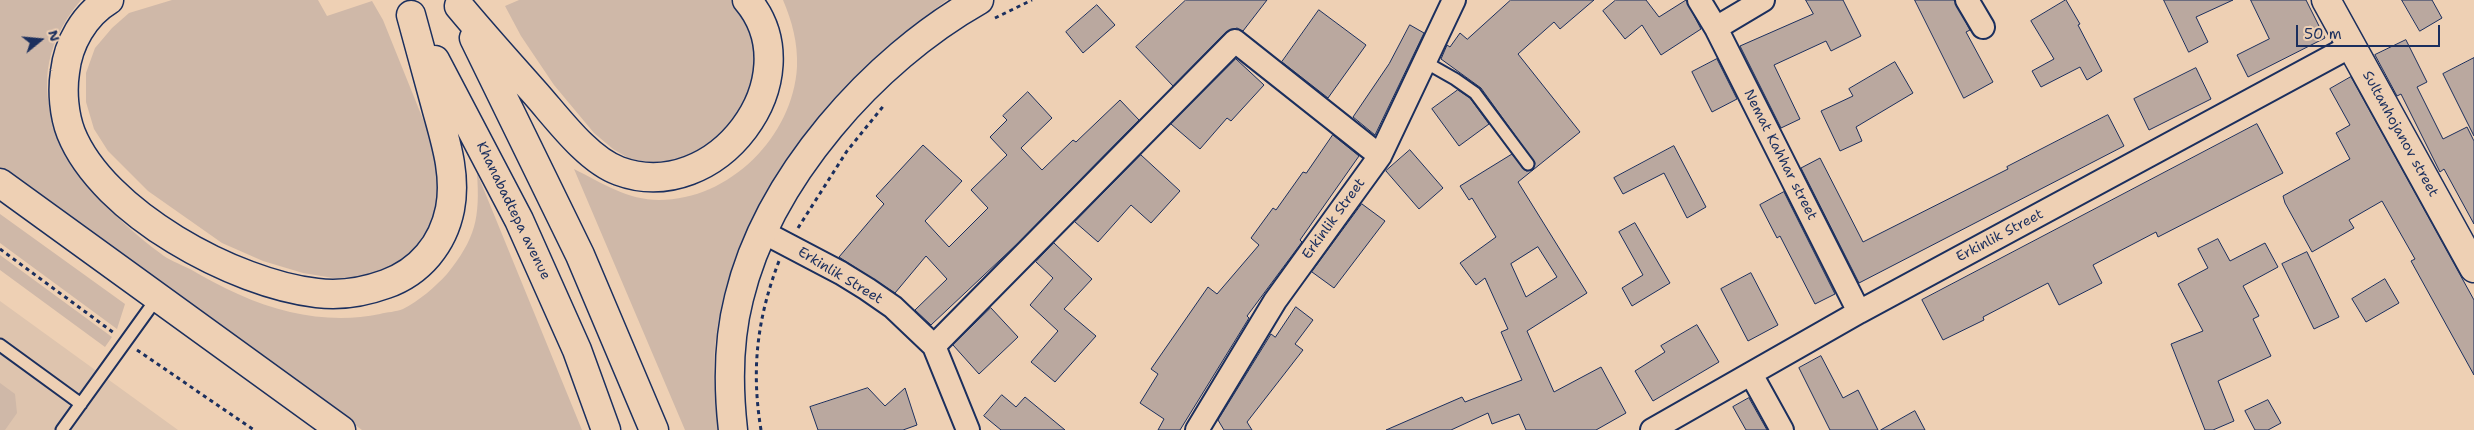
<!DOCTYPE html>
<style>
body{margin:0}
#map{position:relative;width:2474px;height:430px;overflow:hidden;background:#eed0b4;font-family:"Shantell Sans",sans-serif}
canvas{display:block}
.north{position:absolute;left:15px;top:15px;width:50px;height:50px;-webkit-text-stroke:4px #eed0b4;paint-order:stroke;rotate:73deg;font-size:14px;font-weight:700;line-height:20px;text-align:center;color:#1b2f5e}
.north::after{content:'';display:block;margin:auto;width:18px;height:22px;background:#1b2f5e;clip-path:polygon(50% 0,100% 100%,50% 72%,0 100%)}
.scale{position:absolute;left:2296px;top:25px;width:144px;height:22px;box-sizing:border-box;border:2px solid #1b2f5e;border-top:0;padding-left:6px;font-size:15px;line-height:18px;white-space:nowrap;color:#1b2f5e;-webkit-text-stroke:4px #eed0b4;paint-order:stroke}
</style>
<div id="map">
<canvas width="2474" height="430"></canvas>
<div class="north">N</div>
<div class="scale">50 m</div>
</div>
<script>
const g = document.querySelector('canvas').getContext('2d');
g.lineJoin = 'round';
function fillPath(path, color) { g.fillStyle = color; g.fill(path, 'evenodd'); }
function trace(path, color, width, dash) { g.strokeStyle = color; g.lineWidth = width; g.lineCap = dash ? 'butt' : 'round'; g.setLineDash(dash || []); g.stroke(path); }
function label(font, color, halo, rows, align = 'center') {
  g.font = font + ' "Shantell Sans",sans-serif'; g.lineWidth = 5; g.setLineDash([]); g.textBaseline = 'middle'; g.strokeStyle = halo; g.fillStyle = color; for (const [text, x, y, turn = 0] of rows) {
    g.save(); g.translate(x, y); g.rotate((+turn || 0) * Math.PI / 180); g.textAlign = isNaN(turn) ? turn : align; if (halo) g.strokeText(text, 0, 0); g.fillText(text, 0, 0); g.restore();
  }
}
fillPath(new Path2D(`
 M0,301L178,430H0Z`), '#dec4ae');
fillPath(new Path2D(`
 M0,0H81C0,95 79,192 160,253C168,260 180,264 190,269C221,287 255,304 290,312C320,319 351,320 380,314C387,312 396,312 403,309C419,301 435,287 447,274C476,238 480,218 477,173L582,430H362L0,169Z
 M172,0H318L327,16L372,1L383,20L439,159L440,186L435,218L413,256L370,278L339,279L303,273L263,261L222,243L148,191L108,151L94,129L86,102V73L95,48L112,28L129,13Z
 M519,0H733L750,22L758,71L738,125L689,159L659,164L630,159L613,149L594,133L554,85L521,36L505,6Z
 M783,0H947C833,85 730,199 715,347C712,375 715,402 718,430H685L574,169C602,183 628,200 659,200C730,200 793,136 797,67C798,43 792,21 783,0Z
 M0,214L125,304L117,329L0,243Z
 M0,255L112,337L105,347L0,270Z
 M0,383L15,394L17,413L5,430H0Z`), '#cfb8a8');
const building = new Path2D(`
 M1186,0H1267L1243,31L1237,28L1226,32L1173,86L1136,47Z
 M1511,0H1594L1560,29L1554,22L1518,54L1580,132L1518,182L1587,293L1527,331L1554,392L1601,367L1626,413L1596,430H1526L1519,414L1492,424L1488,413L1451,430H1386L1462,397L1465,402L1522,380L1501,332L1508,329L1485,278L1476,285L1460,263L1496,237L1472,198L1469,200L1460,186L1512,154L1526,171L1533,170L1535,163L1481,88L1441,59L1447,45L1450,47L1460,33L1467,39ZM1538,247L1557,277L1526,297L1511,264Z
 M1616,0H1646L1659,17L1686,0L1701,29L1661,55L1642,25L1625,39L1603,11Z
 M1806,0H1843L1861,36L1831,51L1826,41L1774,65L1800,119L1781,128L1740,46L1813,14Z
 M1915,0H1954L1970,30L1966,32L1993,82L1964,98Z
 M2066,0L2080,24L2078,25L2102,71L2087,80L2080,67L2041,87L2032,71L2054,59L2031,21Z
 M2164,0H2233L2196,17L2208,42L2189,52Z
 M2251,0H2306L2325,38L2248,77L2237,55L2269,39Z
 M2402,0H2432L2442,18L2420,31Z
 M1097,5L1115,25L1083,53L1066,32Z
 M1319,10L1366,45L1328,98L1282,62Z
 M1410,25L1424,33L1375,135L1353,117L1389,64Z
 M2406,40L2427,82L2417,87L2443,139L2467,127L2474,141V224L2444,169L2440,172L2401,94L2397,96L2375,55Z
 M2474,58V136L2443,74Z
 M1236,59L1264,85L1231,121L1227,118L1200,149L1171,124Z
 M1717,59L1737,99L1712,112L1692,72Z
 M1895,62L1913,93L1856,127L1862,141L1840,151L1821,111L1853,96L1849,89Z
 M2196,68L2211,99L2149,130L2134,99Z
 M2351,77L2474,300V375L2411,261L2415,259L2382,201L2349,220L2354,228L2312,252L2285,203L2283,196L2350,159L2336,133L2350,125L2330,89Z
 M1458,90L1470,98L1489,124L1459,146L1432,109Z
 M1028,92L1052,118L1021,148L1042,170L1073,140L1076,142L1120,100L1139,120L1017,244L931,325L915,310L947,279L926,256L895,293L839,257L884,204L876,196L923,145L962,181L925,221L949,247L988,208L971,190L1007,155L990,137L1007,120L1003,116Z
 M2108,115L2124,146L1859,283L1801,168L1820,158L1863,242L2008,169L2007,167Z
 M2257,124L2283,173L2158,237L2156,232L2093,265L2102,283L2059,305L2048,283L1983,317L1984,320L1943,340L1922,300Z
 M1333,135L1359,156L1300,240L1302,242L1247,316L1249,318L1180,430H1158L1164,419L1140,403L1158,374L1151,369L1208,287L1217,294L1259,245L1251,238L1273,208L1276,210L1303,172L1306,173Z
 M1674,146L1706,207L1687,218L1664,173L1623,194L1614,178Z
 M1410,150L1443,188L1419,209L1386,171Z
 M1141,155L1180,191L1151,223L1131,205L1098,242L1075,222Z
 M1784,192L1835,294L1815,304L1780,236L1777,238L1760,205Z
 M1362,204L1385,221L1334,288L1312,272Z
 M1635,223L1670,283L1632,306L1622,288L1643,275L1619,232Z
 M2218,239L2230,261L2265,243L2278,267L2243,286L2259,316L2253,319L2271,356L2218,381L2234,421L2213,430H2205L2171,344L2203,331L2178,284L2208,268L2198,249Z
 M1054,243L1092,279L1064,309L1096,336L1055,382L1031,362L1058,331L1030,305L1053,278L1036,262Z
 M2307,252L2339,317L2314,329L2282,264Z
 M1751,273L1778,325L1748,341L1721,289Z
 M2385,279L2399,303L2366,322L2352,299Z
 M1296,307L1313,320L1295,344L1303,350L1247,422L1252,430H1224L1218,420L1271,334L1275,337Z
 M991,308L1018,337L979,374L953,345Z
 M1697,325L1719,362L1653,401L1635,371L1665,352L1661,346Z
 M1821,356L1843,398L1858,390L1878,430H1830L1799,368Z
 M868,388L885,406L905,388L917,425L903,430H818L810,407Z
 M1002,395L1016,407L1025,397L1065,430H1001L984,416Z
 M1749,398L1767,430H1746L1733,407Z
 M2268,400L2281,423L2268,430H2255L2245,411Z
 M1915,411L1925,430H1881Z`);
fillPath(building, '#baa89f');
trace(building, '#1b2f5e', 1);
const service = new Path2D(`
 M1425,62L1455,79L1475,93L1528,164
 M0,345L81,404
 M62,430L157,298`);
const minor = new Path2D(`
 M1699,0L1716,28L1859,312
 M1967,0L1983,27
 M1716,28L1763,0
 M763,232L841,273L867,289L893,307L934,346L968,430
 M934,346L1235,41L1380,156
 M1751,374L1782,430
 M1197,430L1275,301L1380,156L1454,0
 M1652,430L1859,312L2351,46`);
const tertiary = new Path2D(`
 M2326,0L2474,268`);
const trunk = new Path2D(`
 M109,0C84,15 68,44 65,72C62,91 64,115 71,133C103,213 235,284 317,293C340,296 364,292 386,284C420,272 443,244 450,209C457,173 444,137 435,103C427,74 419,44 411,15
 M459,6C484,36 510,65 536,94C558,119 588,160 619,171C716,207 813,78 747,0
 M474,38L580,255L654,430
 M435,60L519,220L577,350L606,430
 M0,183L341,430
 M733,430C728,386 728,341 739,298C768,178 873,60 979,0`);
trace(service, '#1b2f5e', 15);
trace(minor, '#1b2f5e', 26);
trace(tertiary, '#1b2f5e', 31);
trace(trunk, '#1b2f5e', 31);
trace(new Path2D(`
 M995,18L1032,0
 M798,228L847,151L885,104
 M0,249L114,333
 M137,350L254,430
 M761,430C751,369 757,319 779,261`), '#1b2f5e', 3, [4, 4]);
trace(service, '#eed0b4', 11);
trace(minor, '#eed0b4', 22);
trace(tertiary, '#eed0b4', 28);
trace(trunk, '#eed0b4', 28);
label('14px', '#1b2f5e', '#eed0b4', [
 ["Sultanhojanov street",2400,134,61],
 ["Nemat Kahhar street",1780,155,63],
 ["Khanabadtepa avenue",513,211,64],
 ["Erkinlik Street",1334,219,-54],
 ["Erkinlik Street",2000,236,-28],
 ["Erkinlik Street",840,276,31]
]);
</script>
